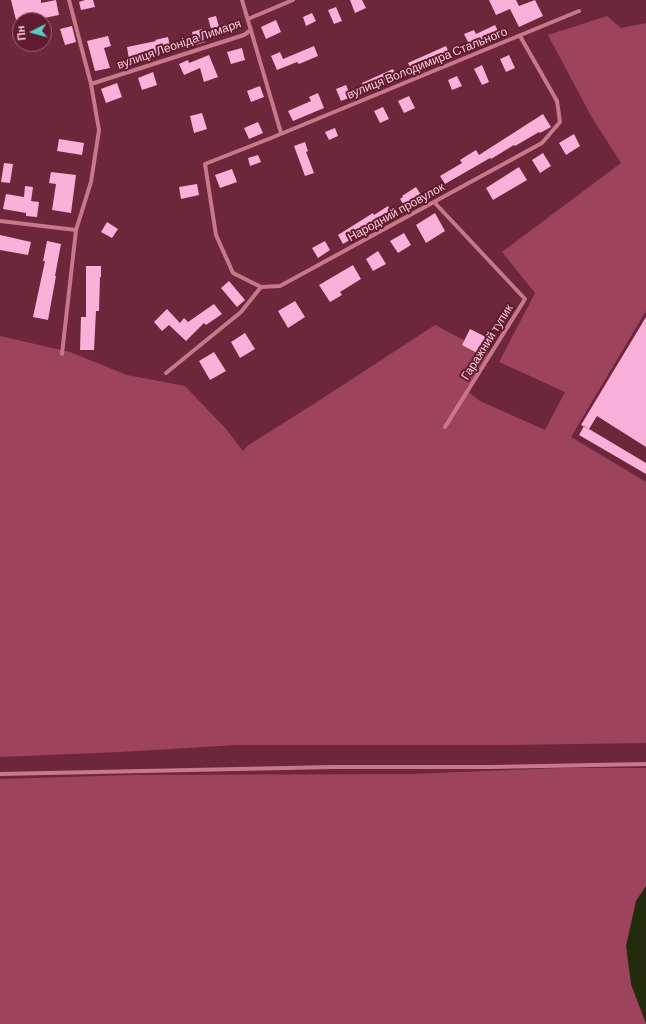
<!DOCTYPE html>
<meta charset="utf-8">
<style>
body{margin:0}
#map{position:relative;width:646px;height:1024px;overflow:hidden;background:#6d263a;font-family:Barlow,sans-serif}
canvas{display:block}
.north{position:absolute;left:12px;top:12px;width:40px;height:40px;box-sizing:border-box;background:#601b30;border:1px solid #9e6372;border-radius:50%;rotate:264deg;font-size:11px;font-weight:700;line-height:16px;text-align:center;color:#faced6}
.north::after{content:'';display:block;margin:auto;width:14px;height:18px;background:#57cec1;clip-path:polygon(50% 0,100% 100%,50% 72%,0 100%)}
</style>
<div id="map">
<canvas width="646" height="1024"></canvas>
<div class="north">Пн</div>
</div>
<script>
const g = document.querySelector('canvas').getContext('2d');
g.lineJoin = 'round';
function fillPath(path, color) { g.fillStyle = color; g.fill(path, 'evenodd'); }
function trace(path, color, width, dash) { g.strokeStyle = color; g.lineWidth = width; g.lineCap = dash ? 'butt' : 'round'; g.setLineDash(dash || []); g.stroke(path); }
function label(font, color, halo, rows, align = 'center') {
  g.font = font + ' Barlow,sans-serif'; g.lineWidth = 4; g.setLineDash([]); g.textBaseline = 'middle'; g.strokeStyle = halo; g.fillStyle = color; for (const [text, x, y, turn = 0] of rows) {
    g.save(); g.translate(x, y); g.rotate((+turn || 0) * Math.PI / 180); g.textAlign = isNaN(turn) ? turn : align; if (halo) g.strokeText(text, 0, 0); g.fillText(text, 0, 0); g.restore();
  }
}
fillPath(new Path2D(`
 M607,16L621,28L646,23V311L571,437L646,482V743L509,745H237L121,752L0,757V336L70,352L127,375L185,386L227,430L243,451L247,446L323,398L435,325L489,353L466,390L480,401L545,430L565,392L499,362L535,293L502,252L621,163L591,116L548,35Z
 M560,768H646V886L636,901L631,984L646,1024H0V779L134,775L410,774Z`), '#9d435b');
fillPath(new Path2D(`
 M646,886V1023L631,984L626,946L636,901Z`), '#222c0d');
fillPath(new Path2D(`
 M11,0H41V3L56,0L59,15L44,18V20H36L35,16L16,20Z
 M85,0H93L95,7L81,10L79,2Z
 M350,0H362L366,8L355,13Z
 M489,0H516L519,6L535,0L543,16L519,27L510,9L496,15Z
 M336,7L342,21L334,24L328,10Z
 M312,13L316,21L306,26L303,17Z
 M216,16L220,30L212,32L208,18Z
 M276,20L281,32L266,39L261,27Z
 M495,25L500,35L492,38L491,37L470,46L464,34L474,30L476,34Z
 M72,26L76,42L65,45L60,29Z
 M202,29L205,42L195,45L192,32Z
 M108,36L111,46L104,48L110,68L95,71L87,41Z
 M168,37L171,51L129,60L127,47L156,41L155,40Z
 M314,46L318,56L299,64L297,62L277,70L271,56L280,52L283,59Z
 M446,46L450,55L413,73L408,63Z
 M242,48L245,60L231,64L227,52Z
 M209,55L218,77L204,82L200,68L184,75L179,64L188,60L189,63Z
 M509,55L515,68L506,72L500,59Z
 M482,65L489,82L482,85L474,69Z
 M393,69L398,79L388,84L387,81L365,91L362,83Z
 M153,72L157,85L142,90L138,78Z
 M457,76L462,86L452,90L448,80Z
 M117,83L122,97L106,103L101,89Z
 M346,85L351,97L341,101L336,89Z
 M260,86L264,97L251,102L247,91Z
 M318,93L324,108L293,121L288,111L311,101L309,97Z
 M409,96L415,108L404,113L398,101Z
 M383,107L389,119L380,123L374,111Z
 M202,113L207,129L194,133L190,116Z
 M543,114L551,127L540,133L539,132L515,146L514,145L491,159L490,158L445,184L440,176L462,163L460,160L476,150L479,155Z
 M258,122L263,133L249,139L244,128Z
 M335,128L338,136L329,140L325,132Z
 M574,134L580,146L566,155L559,143Z
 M59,139L84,143L82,155L57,151Z
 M305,142L308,151L306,152L314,173L305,176L294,146Z
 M543,153L551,166L540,173L532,160Z
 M258,155L261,162L250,166L248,158Z
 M4,163L13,164L10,183L1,182Z
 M519,167L527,180L493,200L486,188Z
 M232,169L237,182L220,188L215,175Z
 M51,172L76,175L71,213L52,210L56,184L49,183Z
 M197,184L199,195L181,199L179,187Z
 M25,186L33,187L31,201L39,202L37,217L26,216V213L3,209L6,194L24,197Z
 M416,187L423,198L405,207L400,199L403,197L402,196Z
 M388,206L392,213L358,234V235L343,244L338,235L373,213L374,215Z
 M435,213L445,231L426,243L416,225Z
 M107,222L118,229L112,238L101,232Z
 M404,233L411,245L398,253L390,241Z
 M0,235L31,242L28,255L0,250Z
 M47,241L61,244L55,276H56L48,320L33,317L45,261H43Z
 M325,241L330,250L318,258L312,248Z
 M378,251L386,264L373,271L366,259Z
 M353,265L361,279L340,292L342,295L330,302L319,285Z
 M86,266H101V277H100L99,311H96L94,350H80L81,317H86Z
 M229,281L245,300L237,307L221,288Z
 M295,301L305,317L288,328L278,311Z
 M214,304L222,314L206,325L204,323L186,341L169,325L162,331L154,322L167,309L180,323L184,318L188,322Z
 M646,317V447L597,416L589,429L581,425Z
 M470,329L488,338L479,354L462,345Z
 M245,333L255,349L240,358L231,342Z
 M214,352L226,371L210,380L199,361Z
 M584,426L646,463V474L579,435Z`), '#fbb0d9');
trace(new Path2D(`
 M242,0L281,133
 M248,19L293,0
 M91,84L244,35L251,30
 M434,202L525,299L445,427
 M0,221L76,230
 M261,287L233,273L216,235L205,164L271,138L579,11
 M62,354L76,230L91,182L99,130L91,84L69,0
 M166,373L241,312L261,287L280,286L542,143L560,122L557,101L520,36
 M0,774L333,767H491L646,764`), '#c8788a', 4);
label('12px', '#faced6', '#601b30', [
 ["вулиця Леоніда Лимаря",179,44,-19],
 ["вулиця Володимира Стального",427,63,-22],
 ["Народний провулок",396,212,-29],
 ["Гаражний тупик",487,342,-58]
]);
</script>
